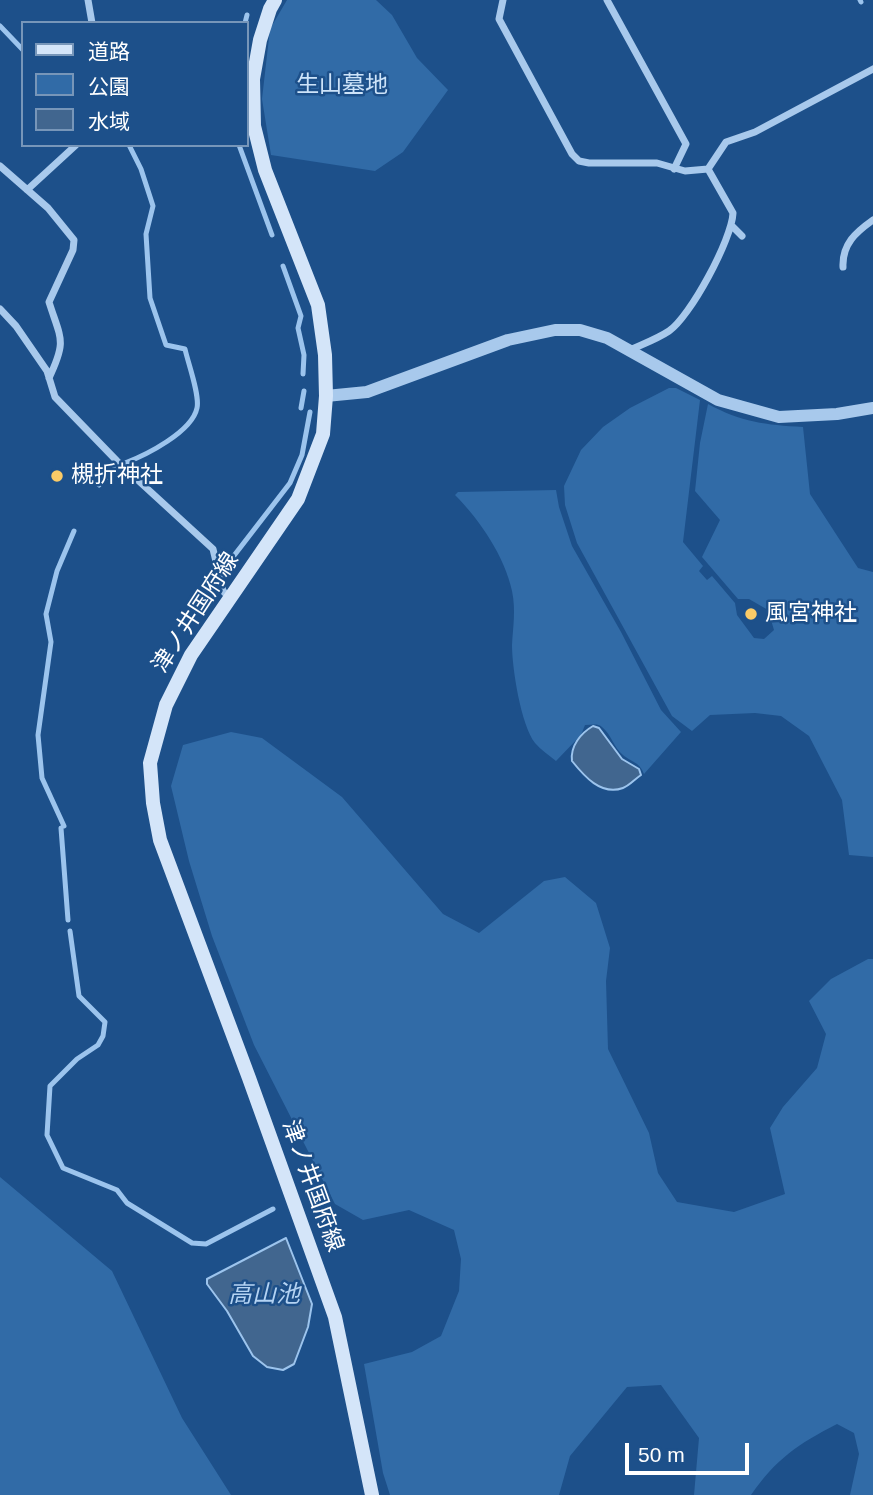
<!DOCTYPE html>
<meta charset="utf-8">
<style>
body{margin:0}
#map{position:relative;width:873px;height:1495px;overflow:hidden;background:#1d508a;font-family:Helvetica,"Noto Sans JP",sans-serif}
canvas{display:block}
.legend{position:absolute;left:21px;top:21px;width:228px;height:126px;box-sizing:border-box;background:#1d508a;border:2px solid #7796b9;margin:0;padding:9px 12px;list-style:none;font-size:21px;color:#fff}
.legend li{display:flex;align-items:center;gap:14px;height:35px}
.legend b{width:35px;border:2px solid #7796b9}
.scale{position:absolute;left:625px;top:1443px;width:124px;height:32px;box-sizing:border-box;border:4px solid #fff;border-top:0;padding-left:9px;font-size:21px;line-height:24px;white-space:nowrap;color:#fff;-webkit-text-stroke:5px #1d508a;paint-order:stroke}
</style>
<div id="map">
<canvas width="873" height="1495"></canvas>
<ul class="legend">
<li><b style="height:9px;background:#d4e5f9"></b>道路</li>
<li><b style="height:19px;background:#316ba7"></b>公園</li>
<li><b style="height:19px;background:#41668f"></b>水域</li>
</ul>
<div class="scale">50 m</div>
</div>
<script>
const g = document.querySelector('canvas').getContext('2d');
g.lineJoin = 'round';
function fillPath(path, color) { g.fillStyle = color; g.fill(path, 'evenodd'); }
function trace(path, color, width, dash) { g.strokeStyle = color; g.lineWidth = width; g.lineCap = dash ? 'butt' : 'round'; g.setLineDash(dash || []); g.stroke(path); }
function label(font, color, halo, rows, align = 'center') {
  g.font = font + ' Helvetica,"Noto Sans JP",sans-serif'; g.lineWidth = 5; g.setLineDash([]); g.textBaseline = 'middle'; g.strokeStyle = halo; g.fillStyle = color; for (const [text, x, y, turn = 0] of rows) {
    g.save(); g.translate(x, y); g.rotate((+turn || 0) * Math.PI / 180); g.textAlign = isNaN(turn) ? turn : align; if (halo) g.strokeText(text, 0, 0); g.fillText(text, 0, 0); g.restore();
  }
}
fillPath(new Path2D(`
 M287,0H376L392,15L417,58L448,90L403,152L375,171L271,155L262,99L270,29Z
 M669,388H676L700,400L683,542L703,566L699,571L707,580L712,576L735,603L737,615L754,638L764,639L774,630L768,610L749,599H738L702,557L720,520L695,491L700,443L708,404C741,422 766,425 803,427L810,494L858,568L873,572V857L849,855L842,800L809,736L781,716L755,713L710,715L692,731L672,716L577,543L565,505L564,486L581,450L603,427L630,408Z
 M556,490L559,507L572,546L621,632L661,710L681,732L644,774C640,762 631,762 623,755C614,748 611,734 602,727C598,723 591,725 585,725L581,735L556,761C549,755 541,750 535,743C521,725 512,668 512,645C513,627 516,610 512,591C505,557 480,520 455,495L458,492Z
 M231,732L262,738L342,797L443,914L479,933L544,881L565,877L596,903L610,948L606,981L608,1049L649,1133L658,1173L677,1202L734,1212L785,1194L770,1128L783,1107L817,1068L826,1034L809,1001L831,979L868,959H873V1495H850L859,1454L854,1433L837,1424C798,1444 776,1459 751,1495H694L699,1438L661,1385L627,1387L570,1456L559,1495H390L383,1473L364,1364L412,1352L441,1336L459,1291L461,1259L454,1230L409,1210L363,1220L335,1204L254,1045L212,936L189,861L171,786L183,745Z
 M0,1177L112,1271L182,1418L231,1495H0Z`), '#316ba7');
const water = new Path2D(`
 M593,726L599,728L622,759L639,769L641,775C635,779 629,786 623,788C601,796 584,776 572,761C570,746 581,733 593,726Z
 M286,1238L312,1304L308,1327L294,1364L283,1370L267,1367L253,1356L227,1311L207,1284V1279Z`);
fillPath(water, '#41668f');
trace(water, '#9cc4ed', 2);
trace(new Path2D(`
 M860,0L861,2
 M245,23L247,15
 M0,26L23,50
 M239,145L272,235
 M283,266L301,316L298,328L304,355L303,374
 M301,408L304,391
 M125,463C146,455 192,432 197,408C200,395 188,363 185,349L166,345L150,298L146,234L153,206L141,169L129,145
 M99,485L116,467
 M226,566L290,483L302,455L310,412
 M64,826L42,778L38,735L51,642L46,614L57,571L74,531
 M61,828L68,920
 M70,931L79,996L105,1022L103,1036L98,1045L77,1059L50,1086L47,1135L63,1168L117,1190L127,1203L192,1243L206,1244L273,1209`), '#9cc4ed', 5);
trace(new Path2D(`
 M88,0L92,23
 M503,0L499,19L572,154L579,161L589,163H657L685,171L708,169L726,142L755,132L873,69
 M607,0L686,144L674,169
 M0,166L48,208L74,240L73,250L49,302C61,340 67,340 49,378
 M27,190L76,145
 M731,225L742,236
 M843,267C842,244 856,232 873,220
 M0,309L16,326L47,371L55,397L117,461L213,549L223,591L230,598
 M630,350C643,344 657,339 669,331C690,317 732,239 733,213L708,169`), '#a8c9ec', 7);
trace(new Path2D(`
 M326,396L367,392L508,340L555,330H580L607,338L718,400L779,417L837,414L873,408`), '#a8c9ec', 12);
trace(new Path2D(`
 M275,0L270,9L260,40L253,79L254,126L265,170L318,305L325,355L326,396L323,434L298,499L191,655L166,705L150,763L153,803L160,840L249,1078L335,1317L372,1495`), '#d4e5f9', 14);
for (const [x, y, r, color] of [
 [57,476,7,"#fbcb67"],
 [751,614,7,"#fbcb67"]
]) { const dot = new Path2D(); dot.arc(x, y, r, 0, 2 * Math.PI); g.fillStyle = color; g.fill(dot); trace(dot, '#1d508a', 2.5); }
label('23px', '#cde3f9', '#1d508a', [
 ["生山墓地",342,86]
]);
label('23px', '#fff', '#1d508a', [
 ["槻折神社",71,476],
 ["風宮神社",765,614]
], 'left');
label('23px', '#fff', '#1d508a', [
 ["津ノ井国府線",196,613,-57],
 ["津ノ井国府線",312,1186,70]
]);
label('italic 24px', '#b4d3f3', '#1d508a', [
 ["高山池",264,1295]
]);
</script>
